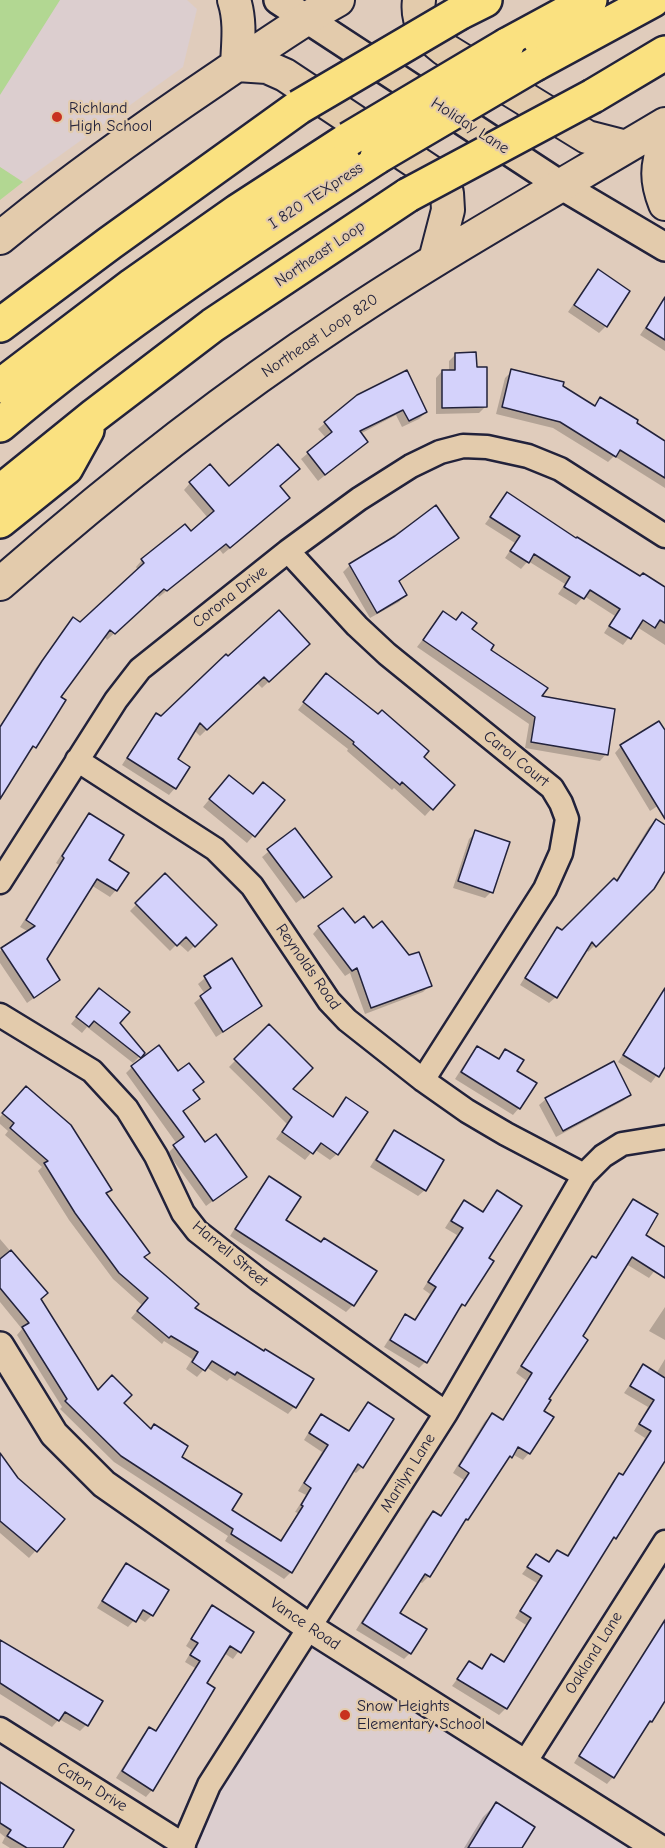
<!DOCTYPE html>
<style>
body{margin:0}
canvas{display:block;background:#e0ccbc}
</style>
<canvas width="665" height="1848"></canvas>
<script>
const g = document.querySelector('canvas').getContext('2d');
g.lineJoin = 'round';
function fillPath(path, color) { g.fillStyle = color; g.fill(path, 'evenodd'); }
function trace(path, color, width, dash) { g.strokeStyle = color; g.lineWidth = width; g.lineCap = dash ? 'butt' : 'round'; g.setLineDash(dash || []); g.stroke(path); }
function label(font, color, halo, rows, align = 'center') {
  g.font = font + ' "Comic Neue",sans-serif'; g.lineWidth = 4.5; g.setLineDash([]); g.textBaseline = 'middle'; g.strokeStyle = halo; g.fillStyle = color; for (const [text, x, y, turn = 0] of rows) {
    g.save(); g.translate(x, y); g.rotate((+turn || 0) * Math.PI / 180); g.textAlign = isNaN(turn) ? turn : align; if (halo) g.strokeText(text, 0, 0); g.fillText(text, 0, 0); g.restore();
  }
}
fillPath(new Path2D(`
 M0,0H187L197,9L183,67L23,182L0,167Z
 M314,1648L629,1848H195L225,1783Z`), '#dccecf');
fillPath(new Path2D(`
 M0,0H60L0,95Z
 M0,167L23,182L0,200Z`), '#b2d792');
fillPath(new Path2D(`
 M598,271L628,292L606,326L599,333L568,312L592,277Z
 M665,298V351L640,335Z
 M456,354L475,368L486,406L479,413L436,414V378L442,371H449V361Z
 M512,371L561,387L593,407L601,399L635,423L665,442V488L614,456L608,462L553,428L496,414L505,378Z
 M358,396L426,412L419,419L402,427L396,415L360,434L359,448L318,481L301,459L326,438L318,429Z
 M190,483L228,488L278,487L281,505L223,554L219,549L159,597L157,594L107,640L104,636L59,698L63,701L34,747L28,754L0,796V726L35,669L73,619L80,624L138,570L136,567L142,560L191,533L208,518L184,490Z
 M507,494L576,540L640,577L665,588V645L637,627L623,645L604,633L615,616L584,596L576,605L558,594L565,584L528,561L521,569L505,558L515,543L485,524Z
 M435,507L398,582L405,595L399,602L370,618L343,572L350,565Z
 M443,613L489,650L606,754L600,761L525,748L529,724L417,647Z
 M302,650L262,688L256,682L200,736L194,730L176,759L175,788L169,795L122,765L150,721L156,715L161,718Z
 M320,682L422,757L453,785L425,816L394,788L392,790L347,751L348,749L298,710Z
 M665,733V801L650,811L615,753L621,746Z
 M223,783L252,795L283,800L247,843L203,807Z
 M89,815L116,890L110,897L91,885L45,959L59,980L27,1003L0,963V951L29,932L20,927L59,865L56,863L83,821Z
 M656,821L665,827V868L653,888L588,952L586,949L556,997L549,1003L520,985L551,935L557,929L563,932L615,882L649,827Z
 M295,830L323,883L296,903L262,857Z
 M476,832L491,892L485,898L453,888L469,839Z
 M165,875L215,925L188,952L178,943L170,951L130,911Z
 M354,925L430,985L423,992L365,1014L350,973L345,976L313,934L319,927Z
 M205,978L261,1006L254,1012L216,1037L194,1003L205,994L198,984Z
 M93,996L118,1022L143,1053L133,1063L87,1027L82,1033L71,1024Z
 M658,1002L665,1007V1064L651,1083L618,1062L651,1009Z
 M269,1026L291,1089L332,1118L347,1099L337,1154L330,1160L314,1149L305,1160L276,1139L287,1124L229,1067Z
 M477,1047L497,1060L506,1051L515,1071L519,1108L513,1115L455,1079L471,1054Z
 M132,1067L178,1073L202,1082L192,1091L198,1099L182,1112L205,1144L245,1177L206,1206L168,1153L177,1144L126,1073Z
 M20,1094L110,1189L105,1194L143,1258L193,1309L312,1380L294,1407L288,1414L230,1378L227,1381L206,1367L197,1377L186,1369L192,1359L164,1341L162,1344L131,1318L142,1305L113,1279L69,1220L38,1171L42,1167L5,1135L8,1131L0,1124V1117Z
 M630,1095L623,1101L556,1137L539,1105L546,1099Z
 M395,1132L425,1190L418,1196L370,1167L388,1138Z
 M269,1178L284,1220L320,1244L353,1305L346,1312L230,1236L263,1184Z
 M497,1192L487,1258L464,1305L457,1311L425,1362L419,1368L384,1347L399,1323L406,1316L414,1321L430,1294L423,1289L457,1235L445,1228L457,1209L464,1202L481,1213Z
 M634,1201L644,1235L665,1248V1257L649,1278L626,1264L581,1337L547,1400L529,1453L523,1460L512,1454L503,1463L429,1576L422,1583L419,1581L398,1613L410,1653L404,1659L356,1630L426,1519L433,1513L440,1517L464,1480L453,1473L485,1421L492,1415L502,1421L527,1381L516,1373L586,1264L592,1257L595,1259L627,1207Z
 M0,1239L46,1293L40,1299L98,1392L122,1403L180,1457L230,1510L279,1542L298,1513L295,1512L306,1495L298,1491L322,1452L304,1440L315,1422L321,1415L348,1432L368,1404L362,1467L356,1473L352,1471L291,1572L284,1579L225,1541L228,1536L114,1462L60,1409L62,1407L17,1335L22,1329L0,1302Z
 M665,1307V1340L649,1331Z
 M665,1359V1457L506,1708L499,1715L452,1686L469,1663L481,1670L492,1656L503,1663L526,1625L515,1618L537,1583L522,1574L536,1556L548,1563L557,1552L566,1557L613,1481L619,1475L622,1476L645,1438L634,1431L648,1407L624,1393L643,1366L656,1374Z
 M0,1456L17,1479L63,1520L29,1558L0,1533Z
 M126,1565L167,1591L151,1616L145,1622L137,1617L128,1627L97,1608L119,1572Z
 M212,1607L252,1633L233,1659L224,1653L205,1684L152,1790L146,1797L116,1778L143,1735L149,1728L155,1732L195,1668L185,1662L192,1650L186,1646L206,1614Z
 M665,1618V1698L613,1777L607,1784L574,1763Z
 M0,1641L86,1725L80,1731L59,1719L52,1727L0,1694Z
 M0,1784L61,1848H10L2,1843L5,1837L0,1833Z
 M496,1804L520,1848H464L483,1817Z`), '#0003');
const building = new Path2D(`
 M598,269L630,291L607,327L574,305Z
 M665,297V340L646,328Z
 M476,352L477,367H487V407L442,408V370H455V353Z
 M511,369L564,382L563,386L595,406L600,397L638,420L637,423L665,441V478L620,450L616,457L560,422L502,407Z
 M407,370L427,412L409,421L403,410L360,431L368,442L325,475L307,452L332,432L324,422L357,395Z
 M278,444L300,469L280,486L290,498L230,548L226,544L167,591L164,589L115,634L110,630L61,697L66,700L36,748L33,746L0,799V727L42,661L73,617L80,622L144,563L141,559L185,524L191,531L214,511L189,482L210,464L229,486Z
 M507,492L576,538L577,537L640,576L643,573L665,587V623L660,620L655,628L643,620L631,639L609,626L620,609L590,590L584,599L564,587L570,577L534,554L529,563L510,551L520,536L490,517Z
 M436,505L459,538L399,581L407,595L377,613L349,564L395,536Z
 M279,610L310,644L269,682L264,677L207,730L200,723L178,759L190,767L176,789L127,758L156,713L161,716L226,654L228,656Z
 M443,611L456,620L462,612L477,623L472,629L494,645L491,650L548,688L542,696L615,709L608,755L531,742L535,717L423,640Z
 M326,673L378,714L382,710L429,751L424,757L455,785L433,810L402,782L400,785L353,744L354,742L303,702Z
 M659,721L665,730V819L620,745Z
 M229,775L253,794L263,782L285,800L255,837L209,799Z
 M89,813L124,835L109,860L129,873L117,891L97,879L47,959L60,980L34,998L1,948L35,926L26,920L64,858L62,856Z
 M656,819L665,825V871L654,889L596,947L592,942L557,998L525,978L557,927L562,930L614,878L617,881Z
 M295,828L332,877L304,898L267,849Z
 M475,830L510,842L493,893L458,881Z
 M165,873L217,925L195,947L186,937L177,946L135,903Z
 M343,908L355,923L364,916L373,928L382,921L409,955L419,952L432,986L371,1008L357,968L352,971L318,926Z
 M232,958L262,1006L223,1032L200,996L211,988L204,976Z
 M99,988L130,1012L120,1023L145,1053L141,1058L94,1021L89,1027L76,1017Z
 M665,988V1067L659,1077L623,1055Z
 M269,1024L313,1068L293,1089L333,1117L346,1097L368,1112L338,1155L321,1143L313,1154L282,1132L292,1117L234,1059Z
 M159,1045L178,1071L189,1063L204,1082L193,1090L200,1099L183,1111L205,1142L216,1134L247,1177L213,1201L173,1145L184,1137L131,1066Z
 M477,1046L499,1059L505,1049L524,1060L517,1071L537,1083L520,1109L461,1072Z
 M614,1061L631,1095L563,1131L545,1098Z
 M26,1086L71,1125L112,1190L106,1193L150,1253L144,1257L199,1304L195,1308L264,1351L265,1349L314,1379L296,1408L237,1372L235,1375L212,1361L205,1371L192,1362L198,1352L171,1336L169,1338L137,1311L148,1298L119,1273L75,1213L44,1163L48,1161L10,1128L14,1123L2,1113Z
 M394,1130L444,1160L426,1191L376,1160Z
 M269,1176L301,1197L286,1220L321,1242L324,1238L377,1271L354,1306L235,1229Z
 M497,1190L522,1206L489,1258L494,1261L465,1306L462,1304L427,1363L390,1340L405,1314L415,1320L436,1287L428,1282L463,1228L451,1221L464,1200L483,1212Z
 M633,1199L658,1214L646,1235L665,1247V1278L632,1257L583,1336L588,1340L549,1399L551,1400L544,1411L554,1417L530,1454L518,1447L512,1458L510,1456L468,1520L466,1519L430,1577L425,1574L400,1613L427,1629L411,1654L362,1623L433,1511L441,1516L469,1473L459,1466L492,1413L503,1420L532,1373L521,1366L592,1256L596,1258Z
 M11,1250L48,1293L41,1299L98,1390L112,1375L132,1395L124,1403L151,1429L154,1424L188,1446L182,1457L242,1494L232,1510L281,1541L303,1506L301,1505L311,1488L304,1483L328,1445L309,1433L321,1414L349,1431L368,1402L394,1419L363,1468L358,1464L292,1573L231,1534L233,1529L121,1456L65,1401L67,1399L22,1327L29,1323L0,1288V1259Z
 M643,1364L665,1378V1461L616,1539L614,1537L507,1709L457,1679L469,1661L482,1669L491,1654L504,1662L531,1618L520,1611L542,1576L527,1567L536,1554L549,1562L557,1550L568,1556L619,1473L623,1475L651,1431L639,1424L654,1400L630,1386Z
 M0,1453L18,1478L65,1519L37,1552L0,1521Z
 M126,1563L169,1590L153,1616L143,1610L136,1622L102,1601Z
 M212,1605L254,1632L241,1653L230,1646L207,1683L215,1688L153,1791L122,1771L149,1727L156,1731L200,1661L190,1655L198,1643L191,1639Z
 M665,1620V1701L652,1722L650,1721L614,1778L579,1756Z
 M0,1640L103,1701L88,1726L65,1712L59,1721L0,1683Z
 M0,1782L74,1830L63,1848H27L7,1836L11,1830L0,1823Z
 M496,1802L535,1827L522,1848H468Z`);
fillPath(building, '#d4d2fb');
trace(building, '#22223b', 1.5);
const minor = new Path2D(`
 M288,551L357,626L387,654L552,788L561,803L567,819L561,853L545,889L423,1080
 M77,760L215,849L252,886L329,1001L347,1020L423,1080L467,1111L506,1134L584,1175
 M0,882L116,700L140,669L288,551L359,499L411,466L440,452L463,446L487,447L528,456L560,469L665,536
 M0,1015L92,1071L127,1109L156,1156L183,1213L197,1231L258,1279L446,1413
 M0,1729L184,1845
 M524,1764L665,1542
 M182,1848L209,1785L446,1413L584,1175L603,1156L622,1144L665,1137`);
const tertiary = new Path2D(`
 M278,0L562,186L665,247
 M0,1346L54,1434L104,1484L310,1628L658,1848`);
const secondary = new Path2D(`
 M234,0C241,21 238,43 237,65L267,67L285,75L437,176L447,193L448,210L435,260
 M419,0C416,23 427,36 444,49L587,137L626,147
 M665,143C656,166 656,181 665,204
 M0,238C69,181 141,130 215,80C255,53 295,24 338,0
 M0,584C108,489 220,400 340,321C445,251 556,189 665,124`);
const motorway = new Path2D(`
 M459,13L485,0
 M507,45L590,0
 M535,64L653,0
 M593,96L665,53
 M0,325L110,243L299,107
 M0,386L133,285L238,211L349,139
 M0,425C118,325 248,240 377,157
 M0,492L95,415L213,325L408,195
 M0,521L66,468L87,430`);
trace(minor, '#22223b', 27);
trace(tertiary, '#22223b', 32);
trace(secondary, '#22223b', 36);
trace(motorway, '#22223b', 38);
trace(minor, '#e3cbac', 22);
trace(tertiary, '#e3cbac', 27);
trace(secondary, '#e3cbac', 32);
trace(motorway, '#fae180', 33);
const motorwayBridge = new Path2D(`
 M299,107L459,13
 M349,139L507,45
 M377,157L535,64
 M408,195L593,96`);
trace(motorwayBridge, '#22223b', 38, []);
trace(motorwayBridge, '#fae180', 33);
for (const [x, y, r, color] of [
 [57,117,6,"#c8321e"],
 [345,1715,6,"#c8321e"]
]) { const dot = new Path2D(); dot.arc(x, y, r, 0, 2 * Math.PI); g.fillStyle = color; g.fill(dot); trace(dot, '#e3cbac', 2); }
label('16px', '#22223b', '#e3cbac', [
 ["Richland",69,108],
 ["High School",69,126],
 ["Snow Heights",357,1706],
 ["Elementary School",357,1724]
], 'left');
label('16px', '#22223b', '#e3cbac', [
 ["Holiday Lane",470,126,33],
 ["I 820 TEXpress",316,196,-33],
 ["Northeast Loop",320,254,-34],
 ["Northeast Loop 820",320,336,-34],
 ["Corona Drive",230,597,-38],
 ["Carol Court",516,759,39],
 ["Reynolds Road",308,967,55],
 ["Harrell Street",230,1254,40],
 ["Marilyn Lane",408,1473,-58],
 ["Vance Road",305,1624,34],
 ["Oakland Lane",594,1653,-58],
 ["Caton Drive",92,1787,32]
]);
</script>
